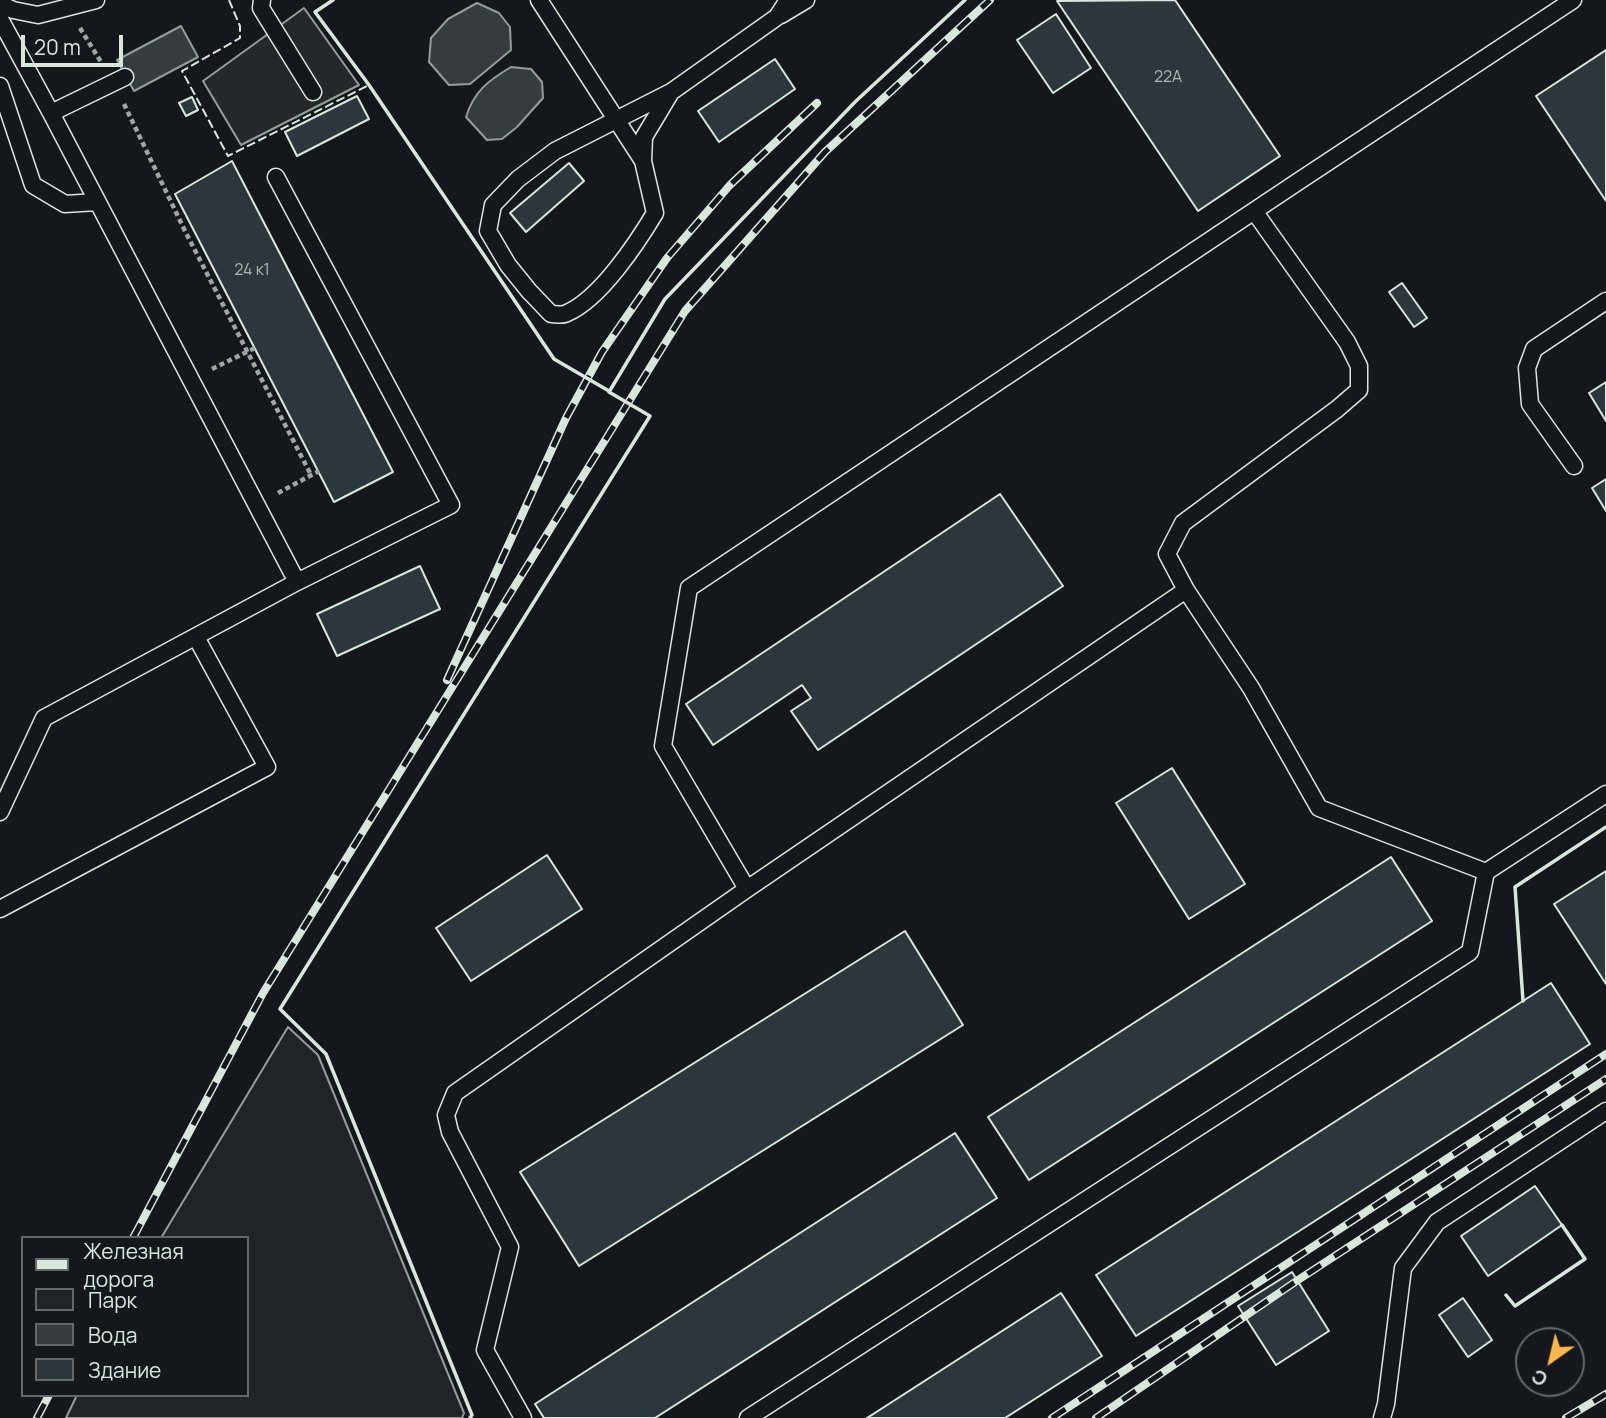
<!DOCTYPE html>
<meta charset="utf-8">
<style>
body{margin:0}
#map{position:relative;width:1606px;height:1418px;overflow:hidden;background:#14181c;font-family:Manrope,sans-serif}
canvas{display:block}
.legend{position:absolute;left:21px;top:1236px;width:228px;height:161px;box-sizing:border-box;background:#14181c;border:2px solid #626a69;margin:0;padding:9px 12px;list-style:none;font-size:21px;color:#d8e6dc}
.legend li{display:flex;align-items:center;gap:14px;height:35px}
.legend b{width:35px;border:2px solid #626a69}
.north{position:absolute;left:1515px;top:1327px;width:70px;height:70px;box-sizing:border-box;background:#14181c;border:2px solid #626a69;border-radius:50%;rotate:214deg;font-size:19px;font-weight:700;line-height:28px;text-align:center;color:#d8e6dc}
.north::after{content:'';display:block;margin:auto;width:24px;height:32px;background:#ffb74d;clip-path:polygon(50% 0,100% 100%,50% 72%,0 100%)}
.scale{position:absolute;left:21px;top:35px;width:102px;height:32px;box-sizing:border-box;border:4px solid #d8e6dc;border-top:0;padding-left:9px;font-size:21px;line-height:24px;white-space:nowrap;color:#d8e6dc;-webkit-text-stroke:5px #14181c;paint-order:stroke}
</style>
<div id="map">
<canvas width="1606" height="1418"></canvas>
<ul class="legend">
<li><b style="height:9px;background:#d8e6dc"></b>Железная дорога</li>
<li><b style="height:19px;background:#202428"></b>Парк</li>
<li><b style="height:19px;background:#363b3e"></b>Вода</li>
<li><b style="height:19px;background:#2c363c"></b>Здание</li>
</ul>
<div class="north">С</div>
<div class="scale">20 m</div>
</div>
<script>
const g = document.querySelector('canvas').getContext('2d');
g.lineJoin = 'round';
function fillPath(path, color) { g.fillStyle = color; g.fill(path, 'evenodd'); }
function trace(path, color, width, dash) { g.strokeStyle = color; g.lineWidth = width; g.lineCap = dash ? 'butt' : 'round'; g.setLineDash(dash || []); g.stroke(path); }
function label(font, color, halo, rows, align = 'center') {
  g.font = font + ' Manrope,sans-serif'; g.lineWidth = 5; g.setLineDash([]); g.textBaseline = 'middle'; g.strokeStyle = halo; g.fillStyle = color; for (const [text, x, y, turn = 0] of rows) {
    g.save(); g.translate(x, y); g.rotate((+turn || 0) * Math.PI / 180); g.textAlign = isNaN(turn) ? turn : align; if (halo) g.strokeText(text, 0, 0); g.fillText(text, 0, 0); g.restore();
  }
}
const green = new Path2D(`
 M288,1027L318,1055L464,1413L462,1418H66L77,1395H247V1238H161Z`);
fillPath(green, '#202428');
trace(green, '#939e99', 2);
const parking = new Path2D(`
 M304,8L359,85L241,145L203,81Z`);
fillPath(parking, '#24282b');
trace(parking, '#939e99', 2);
const water = new Path2D(`
 M477,3L499,13L510,27L511,50L470,84L449,85L429,62L431,38L448,19Z
 M181,26L198,57L134,91L117,60Z
 M511,67L531,69L542,82L543,98L517,127L502,139L487,140L466,117C474,91 489,80 511,67Z`);
fillPath(water, '#363b3e');
trace(water, '#939e99', 2);
const building = new Path2D(`
 M1175,0L1280,156L1198,211L1057,1Z
 M1056,14L1091,68L1053,93L1017,40Z
 M1606,50V201L1536,96Z
 M775,59L795,89L719,142L698,111Z
 M357,96L369,119L297,156L285,132Z
 M192,97L198,110L186,116L179,103Z
 M232,161L393,472L334,502L175,194Z
 M569,163L584,181L526,232L510,213Z
 M1402,283L1427,318L1414,327L1389,292Z
 M1606,382V421L1589,393Z
 M1606,479V511L1592,488Z
 M1000,494L1063,586L818,750L791,711L811,698L802,685L713,745L686,704Z
 M420,566L440,609L337,656L317,614Z
 M1172,768L1245,884L1189,919L1116,803Z
 M547,855L582,909L471,981L436,928Z
 M1391,857L1432,921L1029,1180L988,1117Z
 M1606,871V984L1554,904Z
 M905,931L963,1025L579,1266L520,1172Z
 M1551,983L1590,1044L1136,1336L1096,1275Z
 M955,1133L997,1198L655,1418H544L535,1404Z
 M1535,1186L1562,1225L1488,1276L1461,1236Z
 M1292,1272L1329,1331L1276,1365L1238,1306Z
 M1061,1293L1102,1356L1005,1418H867Z
 M1463,1298L1492,1340L1468,1357L1439,1315Z`);
fillPath(building, '#2c363c');
trace(building, '#d8e6dc', 2);
const service = new Path2D(`
 M262,0L261,8L313,92
 M539,0L643,161
 M0,4L13,10L38,15L96,0
 M781,15L806,0
 M0,19L51,113L297,582L44,718L0,812
 M0,86L33,185L65,204L97,202
 M671,92L644,137L643,161L655,213C637,243 600,299 567,313C562,316 556,314 551,314L529,291L508,265L488,231L493,205L518,179L555,151L671,92L777,17L788,0
 M51,113L125,77
 M276,177L451,505L297,582
 M1254,211L1347,342L1359,366V390L1337,409L1183,523L1167,554L1186,590L1251,688L1319,808L1486,872
 M1574,466L1530,404L1527,368L1534,349L1606,301
 M747,889L663,746L689,588L1302,179L1573,0
 M0,909L267,767L196,637
 M523,1418L485,1350L510,1247L450,1132L446,1115L455,1093L747,889L1186,590
 M748,1418L1470,952L1486,872L1606,794
 M1382,1418L1386,1404L1403,1268L1437,1222L1606,1111`);
trace(service, '#d8e6dc', 19);
trace(new Path2D(`
 M80,28L101,62
 M124,104L185,231L311,475
 M212,369L255,348
 M278,493L319,471`), '#9da8a2', 4.5, [5, 3.5]);
trace(service, '#14181c', 16);
const rail = new Path2D(`
 M447,680L566,418L602,352L667,258L730,185L817,103
 M133,1238L263,993L685,311L825,152L990,0
 M37,1418L49,1395
 M1052,1418L1606,1054
 M1096,1418L1298,1280L1606,1079
 M1566,1418L1606,1394`);
trace(rail, '#d8e6dc', 8);
trace(rail, '#14181c', 5, [16]);
trace(new Path2D(`
 M229,0L240,26V38L182,71L228,156L369,85`), '#d8e6dc', 2, [9, 3.5]);
trace(new Path2D(`
 M333,0L315,12L369,85L554,359L609,391
 M1523,1001L1515,887L1606,827
 M1506,1295L1515,1306L1585,1259L1562,1225
 M470,1418L472,1415L326,1054L280,1009L650,416L609,392L665,299L856,101L965,0`), '#d8e6dc', 3.5);
label('16px', '#adbab4', null, [
 ["22А",1168,78],
 ["24 к1",252,271]
]);
</script>
